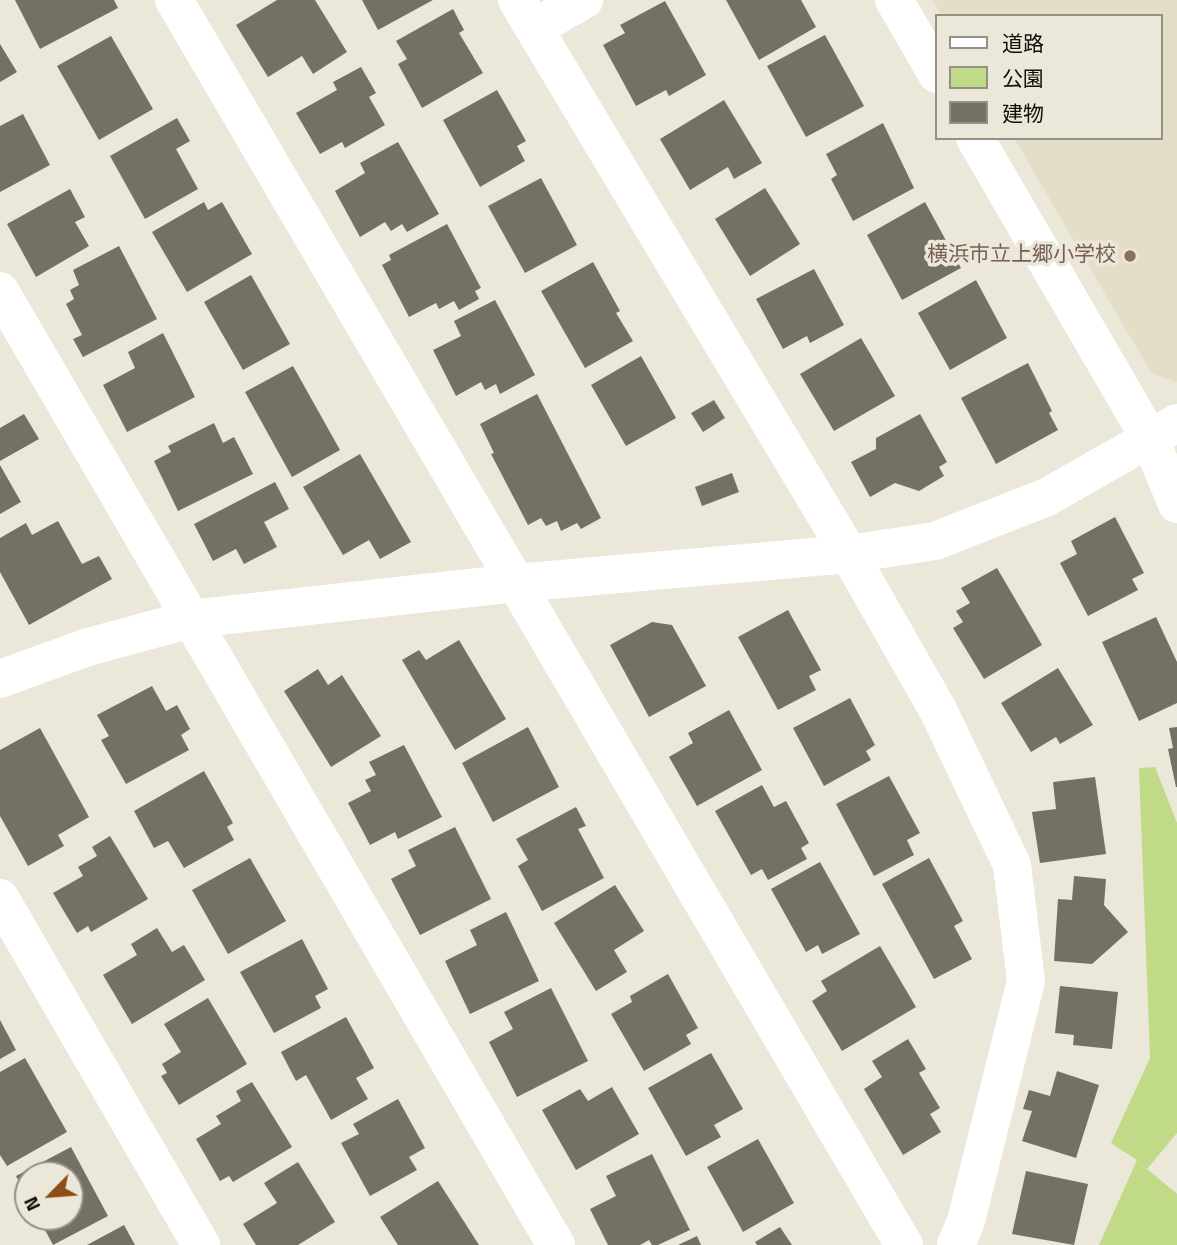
<!DOCTYPE html>
<meta charset="utf-8">
<style>
body{margin:0}
#map{position:relative;width:1177px;height:1245px;overflow:hidden;background:#ebe7d9;font-family:"Titillium Web","Noto Sans JP",sans-serif}
canvas{display:block}
.legend{position:absolute;left:935px;top:14px;width:228px;height:126px;box-sizing:border-box;background:#ebe7d9;border:2px solid #939186;margin:0;padding:9px 12px;list-style:none;font-size:21px;color:#100f0a}
.legend li{display:flex;align-items:center;gap:14px;height:35px}
.legend b{width:35px;border:2px solid #939186}
.north{position:absolute;left:14px;top:1161px;width:70px;height:70px;box-sizing:border-box;background:#ebe7d9;border:2px solid #939186;border-radius:50%;rotate:245deg;font-size:19px;font-weight:700;line-height:28px;text-align:center;color:#100f0a}
.north::after{content:'';display:block;margin:auto;width:24px;height:32px;background:#8e4d17;clip-path:polygon(50% 0,100% 100%,50% 72%,0 100%)}
</style>
<div id="map">
<canvas width="1177" height="1245"></canvas>
<ul class="legend">
<li><b style="height:9px;background:#fff"></b>道路</li>
<li><b style="height:19px;background:#c1da87"></b>公園</li>
<li><b style="height:19px;background:#747164"></b>建物</li>
</ul>
<div class="north">N</div>
</div>
<script>
const g = document.querySelector('canvas').getContext('2d');
g.lineJoin = 'round';
function fillPath(path, color) { g.fillStyle = color; g.fill(path, 'evenodd'); }
function trace(path, color, width, dash) { g.strokeStyle = color; g.lineWidth = width; g.lineCap = dash ? 'butt' : 'round'; g.setLineDash(dash || []); g.stroke(path); }
function label(font, color, halo, rows, align = 'center') {
  g.font = font + ' "Titillium Web","Noto Sans JP",sans-serif'; g.lineWidth = 7; g.setLineDash([]); g.textBaseline = 'middle'; g.strokeStyle = halo; g.fillStyle = color; for (const [text, x, y, turn = 0] of rows) {
    g.save(); g.translate(x, y); g.rotate((+turn || 0) * Math.PI / 180); g.textAlign = isNaN(turn) ? turn : align; if (halo) g.strokeText(text, 0, 0); g.fillText(text, 0, 0); g.restore();
  }
}
fillPath(new Path2D(`
 M933,0H1177V382L1152,374L1014,138H1161V16H942Z`), '#e4dec8');
fillPath(new Path2D(`
 M1155,767L1177,823V1133L1147,1169L1177,1194V1245H1099L1137,1160L1111,1143L1150,1058L1139,768Z`), '#c1da87');
fillPath(new Path2D(`
 M15,0H114L118,8L40,49Z
 M277,0H315L347,52L313,74L302,56L268,77L236,25Z
 M362,0H433L378,30Z
 M726,0H801L816,27L759,60Z
 M665,1L706,75L669,96L666,90L636,106L603,45L625,33L620,25Z
 M453,9L464,30L459,33L483,73L422,108L398,64L407,59L396,41Z
 M825,35L864,106L806,137L767,66Z
 M111,36L153,109L99,140L57,66Z
 M0,44L17,72L0,82Z
 M361,67L376,93L369,97L385,125L345,148L342,142L320,154L296,113L337,90L333,82Z
 M497,90L526,141L517,146L525,161L480,187L443,120Z
 M724,100L762,163L734,179L728,167L690,190L660,139Z
 M23,114L50,165L0,192V126Z
 M177,118L190,141L176,149L198,189L145,219L110,156Z
 M883,123L914,188L853,221L831,179L837,175L826,154Z
 M398,142L439,214L407,232L402,224L391,231L385,222L360,237L335,191L365,173L360,163Z
 M541,178L577,245L525,273L488,206Z
 M765,188L800,244L750,276L715,219Z
 M70,189L85,217L75,222L89,246L36,277L7,224Z
 M204,202L208,210L222,202L252,254L187,292L152,232Z
 M925,202L961,268L902,300L867,235Z
 M447,224L481,288L475,291L479,299L459,310L454,301L439,309L436,303L409,317L382,265L391,260L389,255Z
 M119,246L157,319L83,357L73,339L82,335L66,304L74,299L70,290L79,285L73,270Z
 M593,262L620,311L616,313L633,341L585,368L541,291Z
 M814,269L844,325L810,343L807,336L783,349L756,299Z
 M251,275L290,344L243,370L204,302Z
 M976,280L1007,338L950,370L918,313Z
 M495,300L535,375L500,394L496,384L485,390L481,382L456,396L433,350L461,336L454,321Z
 M163,333L195,397L127,432L103,385L135,368L128,352Z
 M861,338L895,396L834,431L800,374Z
 M641,356L676,418L626,446L591,385Z
 M1028,363L1052,411L1049,413L1058,430L996,464L961,398Z
 M293,366L340,450L292,477L245,392Z
 M537,394L601,518L581,529L577,523L561,531L557,521L546,526L541,518L528,525L491,454L494,453L480,424Z
 M714,400L725,418L703,432L691,413Z
 M24,414L39,439L0,461V428Z
 M920,414L947,462L939,467L944,476L919,491L895,483L870,497L851,462L876,449V438Z
 M214,423L223,443L234,437L253,474L178,511L154,461L171,452L168,446Z
 M360,454L411,542L380,559L369,540L343,555L303,487Z
 M0,465L21,502L0,514Z
 M732,473L739,492L702,506L695,487Z
 M275,482L289,509L264,522L277,547L244,564L236,549L213,561L194,524Z
 M1115,517L1144,573L1132,579L1138,590L1088,616L1060,563L1077,554L1071,541Z
 M58,521L82,564L99,556L112,579L29,625L0,572V538L26,523L32,535Z
 M997,568L1042,645L984,679L953,628L963,622L956,611L970,603L961,588Z
 M788,610L821,670L809,676L816,690L778,710L738,637Z
 M1156,617L1177,662V703L1139,721L1102,642Z
 M652,622L672,625L706,686L649,717L610,645Z
 M459,640L506,719L455,750L402,660L419,650L426,660Z
 M1058,668L1093,725L1060,744L1056,737L1031,752L1001,703Z
 M318,669L328,685L342,675L381,736L331,767L284,691Z
 M152,686L166,711L177,705L190,729L181,735L189,750L126,784L101,740L109,736L97,715Z
 M850,698L875,745L866,751L871,760L824,786L793,728Z
 M729,710L762,770L697,806L669,757L693,743L688,733Z
 M528,727L559,787L493,822L462,763Z
 M1177,727V787H1176L1168,749L1173,748L1169,728Z
 M40,728L89,817L58,835L64,846L28,866L0,816V750Z
 M404,745L442,817L398,839L395,832L370,845L348,803L371,791L365,780L376,775L369,762Z
 M204,771L233,823L227,827L234,840L184,868L168,841L154,848L134,811Z
 M889,776L920,833L907,840L914,855L874,876L836,804Z
 M1095,777L1106,854L1040,863L1032,812L1056,809L1053,782Z
 M762,785L774,807L786,801L809,843L801,848L807,859L768,880L762,869L751,875L715,811Z
 M576,807L586,826L578,829L604,878L542,911L518,866L528,860L516,839Z
 M455,827L491,899L420,935L391,879L416,866L408,850Z
 M110,836L148,899L91,932L88,926L77,933L53,893L83,876L78,867L97,856L92,847Z
 M250,858L286,921L228,954L192,890Z
 M929,858L963,921L954,926L972,959L934,979L882,884Z
 M820,862L860,934L822,954L818,945L806,952L771,889Z
 M1074,876L1106,879L1104,905L1128,932L1092,964L1054,961L1058,899L1072,900Z
 M615,885L644,931L614,950L627,972L596,991L554,923Z
 M506,912L539,981L470,1014L445,961L477,945L470,930Z
 M157,928L172,952L184,945L205,980L132,1024L103,975L137,955L131,944Z
 M302,939L328,989L315,996L321,1008L274,1033L240,972Z
 M880,946L916,1007L842,1051L812,1001L827,991L821,981Z
 M668,974L698,1028L686,1035L691,1044L644,1071L611,1014L632,1002L630,996Z
 M1060,986L1118,992L1112,1049L1073,1045L1074,1035L1055,1033Z
 M551,988L588,1061L517,1097L489,1042L513,1029L504,1012Z
 M208,998L247,1064L179,1105L161,1076L167,1073L162,1064L181,1052L164,1024Z
 M346,1017L374,1068L356,1078L368,1099L331,1120L306,1075L296,1081L281,1052Z
 M0,1020L16,1050L0,1059Z
 M908,1039L926,1069L919,1073L940,1108L930,1114L941,1132L903,1155L864,1089L882,1077L872,1061Z
 M711,1053L743,1109L714,1125L721,1137L686,1156L648,1088Z
 M25,1058L67,1132L7,1166L0,1155V1072Z
 M1057,1071L1099,1085L1076,1158L1022,1141L1032,1111L1023,1109L1029,1090L1050,1096Z
 M252,1082L292,1147L233,1182L229,1176L220,1181L196,1139L221,1124L216,1116L241,1101L236,1091Z
 M612,1087L639,1134L576,1170L542,1110L580,1089L588,1101Z
 M398,1099L425,1148L409,1157L417,1170L370,1196L341,1143L359,1134L353,1124Z
 M758,1139L794,1203L743,1232L707,1167Z
 M71,1147L108,1216L53,1245L38,1217H70V1175H28V1198L16,1176Z
 M652,1154L690,1230L658,1245H652L649,1240L640,1245H608L590,1209L616,1196L606,1176Z
 M298,1162L335,1222L298,1245H256L243,1224L277,1203L264,1183Z
 M1026,1171L1088,1184L1074,1245L1012,1234Z
 M438,1181L479,1245H398L380,1217Z
 M124,1225L135,1245H87Z
 M780,1227L792,1245H757L755,1242Z
 M697,1236L701,1245H678Z`), '#747164');
trace(new Path2D(`
 M174,0L904,1245
 M517,0L849,554L938,710L1012,865L1026,981L966,1221L956,1245
 M894,0L937,74
 M534,28L584,0
 M975,138L1150,439L1177,504
 M0,291L556,1245
 M0,679L88,647L191,619L515,583L849,554L935,541L1047,497L1177,423
 M0,898L201,1245`), '#fff', 38);
for (const [x, y, r, color] of [
 [1130,256,7,"#8d6e63"]
]) { const dot = new Path2D(); dot.arc(x, y, r, 0, 2 * Math.PI); g.fillStyle = color; g.fill(dot); trace(dot, '#ebe7d9', 2.5); }
label('21px', '#785e54', '#ebe7d9', [
 ["横浜市立上郷小学校",1116,256]
], 'right');
</script>
